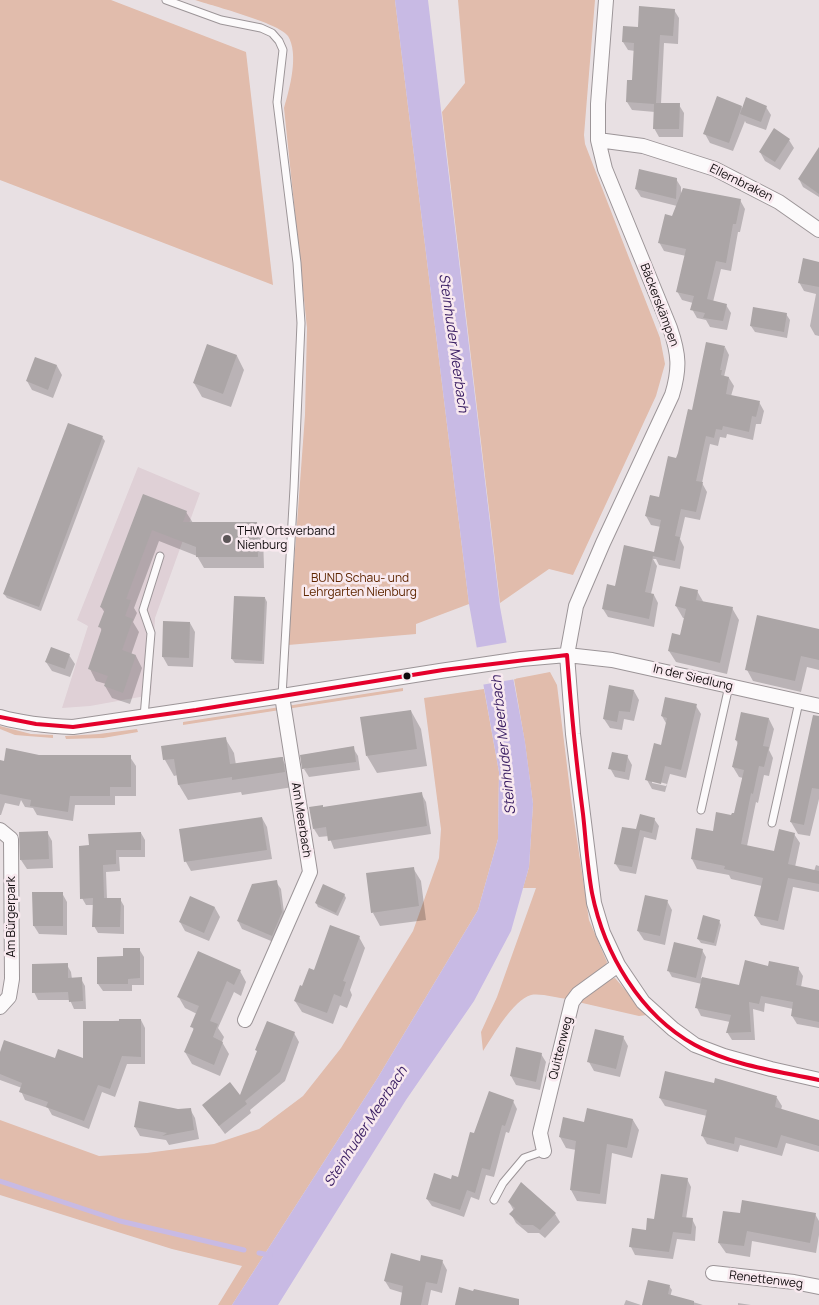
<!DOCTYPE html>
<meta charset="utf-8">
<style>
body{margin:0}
canvas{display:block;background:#e8e0e3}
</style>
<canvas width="819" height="1305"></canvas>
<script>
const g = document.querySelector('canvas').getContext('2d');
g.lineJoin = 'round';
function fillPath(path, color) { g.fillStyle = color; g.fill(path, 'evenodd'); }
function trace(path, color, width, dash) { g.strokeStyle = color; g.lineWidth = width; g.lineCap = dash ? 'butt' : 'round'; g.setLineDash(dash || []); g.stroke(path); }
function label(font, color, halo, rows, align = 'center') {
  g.font = font + ' Manrope,sans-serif'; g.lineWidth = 5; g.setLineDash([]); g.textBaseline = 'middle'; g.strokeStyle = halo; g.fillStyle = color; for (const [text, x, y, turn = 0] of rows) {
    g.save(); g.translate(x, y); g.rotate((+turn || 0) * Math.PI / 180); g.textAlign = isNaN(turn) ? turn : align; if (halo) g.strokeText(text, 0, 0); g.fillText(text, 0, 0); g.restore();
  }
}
fillPath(new Path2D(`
 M138,467L200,493L155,618L151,695L90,706L62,708L88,626L77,620Z`), '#dfd0d6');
fillPath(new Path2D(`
 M0,0H111L246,52L273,285L0,180Z
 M195,0H395L469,604L416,624V634L288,645L305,415L307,328L284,108C290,88 299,54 288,36C279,23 213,6 195,0Z
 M458,0H595L584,135L585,144L660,338L665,364L656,396L573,575L549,569L500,603L442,112L465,83Z
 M550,672L557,685L572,806L589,920L607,962L606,965L567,999C558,998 540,993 531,995C513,1000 493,1036 483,1051L481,1032L497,997L536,888H523L529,867L533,804L525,743L514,679Z
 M403,688V691L183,725V722Z
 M484,689L499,772L498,839L478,910L377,1079L232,1305H218L242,1266L172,1249L0,1195V1120L99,1156L147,1153L214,1144L259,1129L303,1096L341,1048L413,931L439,858L441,829L424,698Z
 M0,726L31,734L53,735V738L15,735L0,729Z
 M137,729L138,732L103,738L66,739L65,736L99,734Z
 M615,978L647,1015L639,1016L578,1002L607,980Z`), '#e1bcac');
fillPath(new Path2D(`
 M395,0H428L500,607L525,742L533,804L529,867L511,931L474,1001L406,1100L278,1305H232L377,1079L478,910L498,839L499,772L469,604Z`), '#c8bae4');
fillPath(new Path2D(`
 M509,642L516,679L481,685L474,648Z`), '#e8e0e3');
fillPath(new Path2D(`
 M674,10L679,18L678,44L664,43L661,104L679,105L684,113L683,137H659L654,128L655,112L632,110L627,102L633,82L635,51L628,50L623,42Z
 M742,107L743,109L766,107L771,115L766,130L746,123L745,121L733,151L710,143L705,134Z
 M789,140L794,148L780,170L765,161L760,152Z
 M819,164V197L803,187L799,179Z
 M676,179L681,187V195L740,200L745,209L740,232H738L731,271L721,269L713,302L726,305L731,313L727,330L710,327L706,320L697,318L692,309L693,303L682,300L677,291L686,256L664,251L659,242L673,217L677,206L641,197L636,189Z
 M819,263V336L815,335L810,326L816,294L804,291L799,282Z
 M786,314L790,320L787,338L755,332L751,326Z
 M208,346L237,356L244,370L231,407L202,397L194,383Z
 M725,347L729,355L724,377L729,378L734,386L731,396L759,402L764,411L761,424H756L753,440L727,434L726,438L720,437L718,446L710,444L702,483L707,492L700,520L685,517L680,539L684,547L680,569L659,565L656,559H653L657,566L651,594L654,595L658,603L654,627L608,617L603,609L616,587L655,554L661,527L651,525L646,516L650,496L660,498L677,459L693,412Z
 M36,359L57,366L62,375L53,398L32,390L27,381Z
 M102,437L105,441L41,611L7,598L4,594Z
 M143,496L186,512L193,523H257L263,535L264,568H204L197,556L159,541L134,608L137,613L133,622L139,632L131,655L136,656L142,668L130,704L112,698L105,686L106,684L96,681L90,669L102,631L100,627L105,613L101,607Z
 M697,591L704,603L732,608L739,620L727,674L676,662L669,651L681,637L685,618H683L676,606Z
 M265,598L267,602L264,664L235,663L232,659Z
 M165,622L190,623L195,632L193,667L168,666L163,657Z
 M819,630V670L807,667L801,692L753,681L747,670Z
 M69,655L75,664L70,677L52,671L46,662Z
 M634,691L639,700L634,721L624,719L622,730L610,728L604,719Z
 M696,706L701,714L686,778L670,774L665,792L652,789L647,780L662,747L667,725L662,716ZM652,780L667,784L666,786L652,783Z
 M411,711L421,729L427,766L377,773L367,756Z
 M769,719L774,729L769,750L773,758L769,776L764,775L758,803L756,802L747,846L775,852L794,834L800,843L795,867L814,871L816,865L819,866V892L793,887L784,930L761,925L755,916L762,886L731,879L729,875L697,869L692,859L714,832L735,814L743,778L739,777L733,767L738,744L736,740Z
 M819,733V799L810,836L798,834L791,822Z
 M225,738L234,753L236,765L282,759L291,774L293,787L242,795L241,792L188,800L179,785L178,775L174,776L165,760L163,747Z
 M353,748L358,756L360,770L309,777L304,769Z
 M39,756L130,757L136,766V796H115V805H75L73,821L37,815L33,808L25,807L21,800L19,806L5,803L1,815H0V761L5,763Z
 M627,756L632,765L629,780L615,777L610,768Z
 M421,793L426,802L431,834L334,849L329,836L319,837L314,829L323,808Z
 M262,818L267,827L272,859L191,871L186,862L181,830Z
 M654,819L659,826L656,840L644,837L636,874L620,871L615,863L637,831Z
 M47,832L52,841L53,868L27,869L21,860Z
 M141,833L145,840V857H119L120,871L106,872L107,899H120L124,906V934L98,933L94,926V905H86L82,898L90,846Z
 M413,868L421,881L426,920L380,926L373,913Z
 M276,882L281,889L285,920L276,943L242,929L238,921Z
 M62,893L67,902V935L39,934L34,926Z
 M344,894L346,898L338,916L318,907L316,903Z
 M191,898L215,908L220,917L209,941L185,931L180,922Z
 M667,901L672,910L665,945L644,940L638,931Z
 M719,921L721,925L716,946L701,943L698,939Z
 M359,937L365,948L350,990L352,995L347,1008L340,1005L333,1024L302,1012L295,1001L314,971Z
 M139,949L144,957V985H132V991H103L98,984L124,957Z
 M702,950L706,957L701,978L740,986L769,967L798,968L803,976L801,987L819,991V1028L797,1024L792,1016L793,1009L765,1003L764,1012L753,1009L755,1040H732L727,1032L730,1022L701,1016L697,1008L702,984L672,977L668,970Z
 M67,965L71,972L72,979H81L85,986L86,1009H74L70,1000H38L34,992Z
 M240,971L246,982L241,996L234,992L218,1028L224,1037L222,1042L229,1054L220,1076L192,1064L185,1052L194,1030L192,1027L197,1014L185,1008L178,996Z
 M141,1020L145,1028V1064H127L115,1097L102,1092L89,1129L52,1115L48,1108L25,1100L21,1091L22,1088L0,1080V1055L55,1060H84V1022Z
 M294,1033L299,1042L285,1081L250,1110L251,1113L225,1134L203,1105L240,1097Z
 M623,1037L628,1046L620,1077L594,1071L589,1062Z
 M541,1054L546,1062L540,1090L516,1085L511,1076Z
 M660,1098H777L782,1106L781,1110L819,1121V1152L786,1143L782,1156L740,1145L738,1152L707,1144L702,1135L707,1116L665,1106Z
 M513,1101L517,1109L509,1133L506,1132L494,1177L486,1175L479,1200L471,1197L464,1217L432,1206L427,1199L452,1180L459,1178Z
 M190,1109L195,1118L199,1139L169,1145L166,1140L140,1136L135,1127L178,1111Z
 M633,1120L639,1130L632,1158L612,1153L606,1204L577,1201L571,1190L576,1150L566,1148L560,1137L585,1123Z
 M687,1179L691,1187L686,1219H692L696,1227L695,1241L677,1239L673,1259L635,1255L631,1247L647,1231Z
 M509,1202L555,1214L560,1222L545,1238L539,1233H528L516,1223L511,1214L514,1211Z
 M815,1214L819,1221V1235L816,1253L752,1241L750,1257L726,1253L719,1243L741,1215Z
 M442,1261L447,1270L442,1293L431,1290L428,1305H401L403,1293L390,1289L385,1281L420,1262Z
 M669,1286L672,1290L669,1301L673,1296L703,1305H670L648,1299Z
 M626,1300L641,1305H624Z
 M738,1303L751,1305H738Z`), '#0003');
trace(new Path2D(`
 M0,1181L120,1221L244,1250
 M259,1253L270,1255`), '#c8bae4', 5);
fillPath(new Path2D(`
 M639,6L675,9L673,36L660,35L656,103H680L679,129H653L654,104L626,102L627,80H632L634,43L622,42L623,26L638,27Z
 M717,96L742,106L729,143L703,134Z
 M746,97L767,106L761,122L740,114Z
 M774,128L790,139L775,162L759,152Z
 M819,147V194L798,179Z
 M639,169L677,178L676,199L635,189Z
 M683,188L741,199L736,224H733L726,263L716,261L707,299L727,304L723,321L703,318L705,313L690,310L694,296L676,292L686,249L658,243L665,214L672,216Z
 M803,258L819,262V287L798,283Z
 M753,307L787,313L784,332L750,326Z
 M706,342L725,346L720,370H722L721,375L729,377L726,394L760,401L756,417L752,416L749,432L723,426L722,430L716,429L714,438L706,436L696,481L703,482L696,512L681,509L675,536L680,537L675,561L653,556L645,592L654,594L649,619L602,609L607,584L615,586L624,545L654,552L661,520L645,516L650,495L659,497L668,456L676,458L678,453L688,409L692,410Z
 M207,344L237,355L223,394L193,383Z
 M35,357L57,365L48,390L26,381Z
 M68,423L103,436L39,607L3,594Z
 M143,494L187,511L183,522H257L258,557H196V547L152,530L126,599L131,600L125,616L133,619L122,650L136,655L123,693L104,686L108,676L88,669L102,628L98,627L105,609L100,607Z
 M680,586L698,590L696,600L733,607L720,663L668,651L672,633L680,635L686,609L675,606Z
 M234,596L265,597L262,661L231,659Z
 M757,615L819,629V660L801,656L795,681L745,670Z
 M163,621L190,622L189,658L162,657Z
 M51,647L70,654L65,669L45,662Z
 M609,685L634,690L630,712L619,711L617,722L603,719Z
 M665,697L697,704L681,770L665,766L661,784L645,780L654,743L661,745L667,718L661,716Z
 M411,710L417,749L366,756L360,717Z
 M741,712L769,718L763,746L769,747L764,767L759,766L753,794L751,793L741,844L774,851L779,829L795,833L788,864L819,871V884L788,878L778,921L754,916L763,878L724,869L725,866L691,859L696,828L713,831L716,812L731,815L732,813H734L744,770L732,767L738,741L735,740Z
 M813,715L819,716V789L812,788L804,825L790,822Z
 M226,737L230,764L281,757H283L285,772L232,780V777L178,785L174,759L163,760L161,746Z
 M354,746L356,762L302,769L300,755Z
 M6,748L39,755H131V787H110V796H70L68,812L30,806L31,800L0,794V760L4,761Z
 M612,752L628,755L625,772L608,769Z
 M422,792L427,826L328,841L326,827L313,829L309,807L323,805V807Z
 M640,814L655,818L652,833L640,830L632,867L614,864L622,827L636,829Z
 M262,817L267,850L184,862L179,829Z
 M48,831L49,859L20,860L19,832Z
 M141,832V850H116V864L103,865L104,898H121L120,927H92L93,898L80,899L79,846L89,845L88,834Z
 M414,867L419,906L371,913L366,873Z
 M277,880L282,912L272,936L237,921L252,884Z
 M323,884L345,894L336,913L315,903Z
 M32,892H63V926H33Z
 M645,895L668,900L660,936L637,931Z
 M190,896L215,907L204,933L179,922Z
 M703,915L720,920L714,943L697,939Z
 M330,925L360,936L343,981L346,982L341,997L334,994L327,1013L294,1001L300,985L302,986L309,968L314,970Z
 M674,942L703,949L696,978L667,971Z
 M123,948H140V978L128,979V984H97V957L123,956Z
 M198,951L241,970L234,985L227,981L210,1021L218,1024L213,1037L223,1042L214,1065L184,1052L194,1028L190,1027L199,1006L177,997Z
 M745,960L768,966L769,961L799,967L796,985L819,990V1022L791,1016L793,1002L761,996L759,1004L749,1002L751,1032L726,1033L731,1015L695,1008L702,977L739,985Z
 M68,963V978L82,977L83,1001L69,1002L68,992L32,993V964Z
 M119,1019H141V1057L122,1056L110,1089L98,1085L84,1121L46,1107L48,1102L19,1092L22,1083L0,1074V1052L4,1040L55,1058L58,1049L83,1058V1021H119Z
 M267,1021L295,1032L280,1072L245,1101L247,1104L219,1126L202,1105L230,1082L240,1095L257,1051L255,1050Z
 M595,1029L624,1036L616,1069L587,1062Z
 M516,1047L542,1053L536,1082L510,1076Z
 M665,1071L714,1083L715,1078L777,1096L775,1107L819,1120V1146L781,1135L777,1148L735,1137L734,1144L701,1136L707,1110L659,1098Z
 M489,1091L514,1100L505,1126L502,1125L490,1170L482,1168L475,1193L467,1190L460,1210L426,1199L434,1173L451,1179L452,1175L458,1177L470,1132L474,1133Z
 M139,1101L178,1109L191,1108L194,1130L162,1136L167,1133L134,1127Z
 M587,1108L633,1119L627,1148L607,1144L600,1194L570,1190L576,1141L559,1137L563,1117L584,1122Z
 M661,1174L688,1178L682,1217L693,1218L691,1234L673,1232L669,1252L629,1247L632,1228L646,1230L647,1218L654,1219Z
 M521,1182L556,1213L540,1230L533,1225H522L509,1214L515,1208L508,1202Z
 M742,1200L816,1213L810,1243L747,1231L744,1246L718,1243L723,1211L740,1213Z
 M391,1253L420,1261L421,1255L443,1260L437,1284L426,1282L421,1305H400L403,1286L384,1281Z
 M648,1280L670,1285L668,1294L694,1301V1305H642Z
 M459,1287L473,1291L474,1289L519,1299V1305H455Z`), '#aba5a6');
const service = new Path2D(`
 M166,0L221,20L261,28L272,33L279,41L283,50L277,102L297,263L301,323L294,488L282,696
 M144,717L151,633L143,610L160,556
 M701,810L729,686
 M772,823L799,702
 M494,1200L503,1183L524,1158L544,1151`);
const minor = new Path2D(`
 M606,0L598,104V140L605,169L670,328C679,354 680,369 672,395L603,543L576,606L567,655L573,734L594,903L603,933L618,965L643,1002L673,1029L695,1045L724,1056L771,1069L819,1080
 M598,140L643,146L715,169L779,202L819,230
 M0,717C24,724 48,726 73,727L282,696L440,671L521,659L567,655L612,660L819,706
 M0,830L11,839L12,979L9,997L0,1007
 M245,1020L310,872L282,696
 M544,1151L540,1133L572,1002L578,994L618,965
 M713,1273L794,1282L819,1287`);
trace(service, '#9c9598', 9);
trace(minor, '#9c9598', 16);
trace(service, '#fcfafb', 7);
trace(minor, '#fcfafb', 14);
trace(new Path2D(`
 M0,717L36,724L73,727L196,710L443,670L567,655C571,708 576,761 583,814C586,840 587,866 592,893C604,953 640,1015 695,1045C733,1066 778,1071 819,1080`), '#e4002b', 4);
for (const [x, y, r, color] of [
 [227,539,5,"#5c5658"],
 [407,676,4.5,"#100b0d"]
]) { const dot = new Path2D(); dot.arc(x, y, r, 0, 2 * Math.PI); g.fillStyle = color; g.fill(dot); trace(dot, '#f8e9ef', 2); }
label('12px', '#100b0d', '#f8e9ef', [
 ["Ellernbraken",741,183,26],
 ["Bäckerskämpen",659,305,69],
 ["In der Siedlung",693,678,13],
 ["Am Meerbach",301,820,81],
 ["Am Bürgerpark",12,917,-90],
 ["Quittenweg",561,1048,-76],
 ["Renettenweg",766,1280,7]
]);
label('12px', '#100b0d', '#f8e9ef', [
 ["THW Ortsverband",237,532],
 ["Nienburg",237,546]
], 'left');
label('12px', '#5e2602', '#f8e9ef', [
 ["BUND Schau- und",360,579],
 ["Lehrgarten Nienburg",360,593]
]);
label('italic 14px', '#3b1f64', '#f8e9ef', [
 ["Steinhuder Meerbach",453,343,82],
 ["Steinhuder Meerbach",504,745,-96],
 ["Steinhuder Meerbach",366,1127,-57]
]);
</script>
